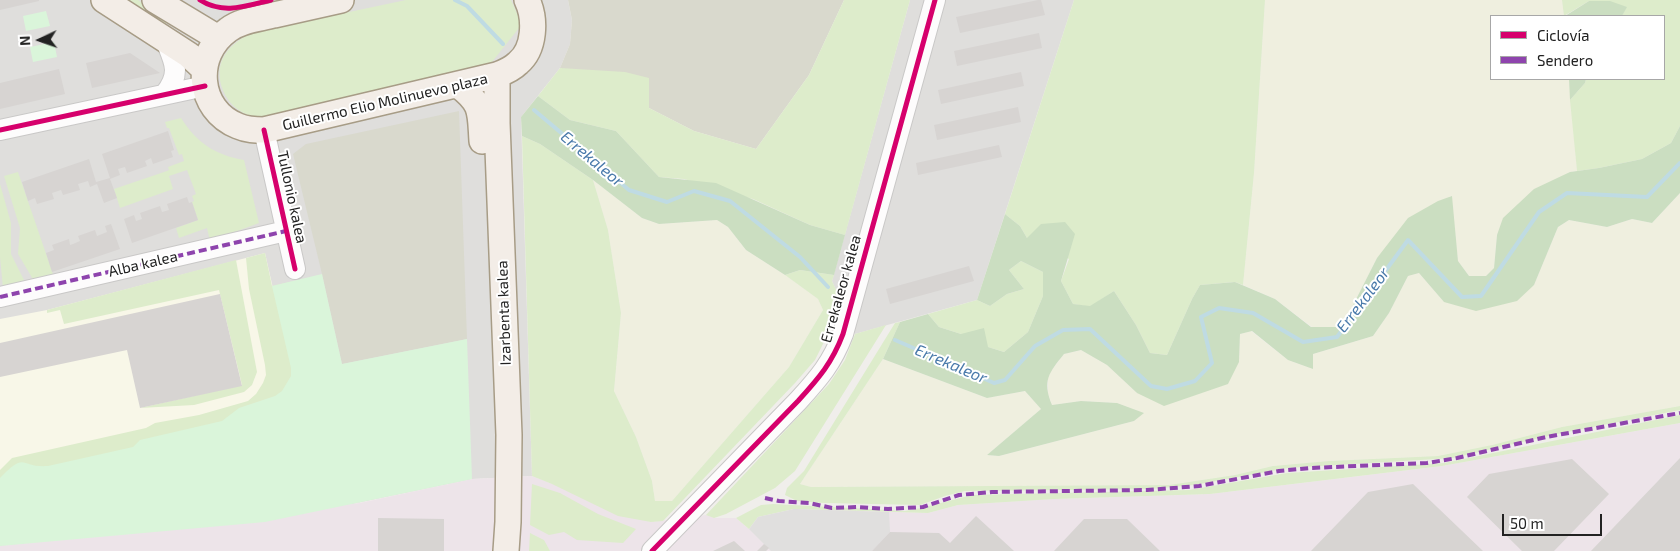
<!DOCTYPE html>
<meta charset="utf-8">
<style>
body{margin:0}
#map{position:relative;width:1680px;height:551px;overflow:hidden;background:#f0eeeb;font-family:"Exo 2",sans-serif}
canvas{display:block}
.legend{position:absolute;left:1490px;top:15px;width:175px;height:65px;box-sizing:border-box;background:#fff;border:1px solid #a7a7a7;margin:0;padding:6px 9px;list-style:none;font-size:15px;color:#222}
.legend li{display:flex;align-items:center;gap:10px;height:25px}
.legend b{width:25px;border:1px solid #a7a7a7}
.north{position:absolute;left:15px;top:15px;width:50px;height:50px;-webkit-text-stroke:4px #fff;paint-order:stroke;rotate:267deg;font-size:14px;font-weight:700;line-height:20px;text-align:center;color:#222}
.north::after{content:'';display:block;margin:auto;width:18px;height:22px;background:#222;clip-path:polygon(50% 0,100% 100%,50% 72%,0 100%)}
.scale{position:absolute;left:1502px;top:514px;width:100px;height:22px;box-sizing:border-box;border:2px solid #222;border-top:0;padding-left:6px;font-size:15px;line-height:18px;white-space:nowrap;color:#222;-webkit-text-stroke:4px #fff;paint-order:stroke}
</style>
<div id="map">
<canvas width="1680" height="551"></canvas>
<ul class="legend">
<li><b style="height:6px;background:#d6006c"></b>Ciclovía</li>
<li><b style="height:6px;background:#8e44ad"></b>Sendero</li>
</ul>
<div class="north">N</div>
<div class="scale">50 m</div>
</div>
<script>
const g = document.querySelector('canvas').getContext('2d');
g.lineJoin = 'round';
function fillPath(path, color) { g.fillStyle = color; g.fill(path, 'evenodd'); }
function trace(path, color, width, dash) { g.strokeStyle = color; g.lineWidth = width; g.lineCap = dash ? 'butt' : 'round'; g.setLineDash(dash || []); g.stroke(path); }
function label(font, color, halo, rows, align = 'center') {
  g.font = font + ' "Exo 2",sans-serif'; g.lineWidth = 4; g.setLineDash([]); g.textBaseline = 'middle'; g.strokeStyle = halo; g.fillStyle = color; for (const [text, x, y, turn = 0] of rows) {
    g.save(); g.translate(x, y); g.rotate((+turn || 0) * Math.PI / 180); g.textAlign = isNaN(turn) ? turn : align; if (halo) g.strokeText(text, 0, 0); g.fillText(text, 0, 0); g.restore();
  }
}
fillPath(new Path2D(`
 M0,0H568L572,20L570,44L560,68L521,117L532,476L472,479L265,522L0,546Z
 M910,0H1074L977,300L855,334L832,281Z`), '#dfdedc');
fillPath(new Path2D(`
 M1680,423V551H0V546L360,503L472,479L532,476L651,522L706,515L715,518H736L749,529L794,509L928,513L958,505L1054,499L1210,494L1442,466Z`), '#ede4e9');
fillPath(new Path2D(`
 M265,253L291,368L282,391L134,447L0,478V319L47,310Z`), '#f8f7e8');
fillPath(new Path2D(`
 M568,0H844L809,75L756,149L694,131L649,108L560,68L570,44L572,20Z
 M459,111L467,339L342,364L322,274L293,154L306,144Z`), '#d9d9cd');
fillPath(new Path2D(`
 M1265,0H1562L1564,16H1491V79H1569L1577,171L1570,172L1497,235L1494,268L1486,276H1469L1458,261L1451,196L1377,258L1344,323L1336,327H1312L1275,299L1243,285L1254,173Z
 M593,180L642,218L659,224L717,220L728,227L746,250L785,275L818,299L823,310L789,367L672,501H655L652,481L636,437L614,391L621,313L608,230Z
 M1680,193V406L1562,427L1492,445L1438,456L1329,461L1273,466L1235,475L1169,485L811,487L800,484L883,359L987,398L1025,391L1041,409L987,455L999,456L1134,421L1143,413L1117,403L1081,401L1052,405L1048,394V375L1064,354L1081,350L1107,365L1137,393L1239,362L1240,334L1251,331L1288,360L1313,369V354L1373,336L1389,313L1408,276L1419,273L1444,302L1534,285L1558,227L1569,220L1607,227L1632,219L1652,223Z`), '#efefdf');
fillPath(new Path2D(`
 M118,0H138L168,20L162,29Z
 M406,0H511L519,18V28L488,67L279,115C270,116 261,118 252,116C229,111 213,82 222,60C228,47 239,40 250,33Z
 M844,0H910L845,235L810,225L753,199L684,179L659,177L616,131L570,120L538,96L560,68L625,72L649,78V108L694,131L756,149L809,75Z
 M1074,0H1265L1254,173L1243,285L1235,282L1200,285L1192,299L1167,355L1150,353L1136,325L1114,291L1090,307L1073,304L1061,281L1069,259L1027,238L1020,226L1005,214Z
 M1562,0H1680V126L1671,143L1642,159L1599,168L1577,171L1570,100L1585,83L1586,79H1664V16H1622L1626,7L1589,1L1564,16Z
 M181,118C197,143 215,155 244,160L259,223L210,241L207,228L179,238L176,228L198,220L192,202L194,201L192,196L196,194L187,170L169,176L173,189L120,208L114,189L167,171L169,170L168,167L184,161L182,154L179,155L169,128H167L165,122Z
 M522,136L540,144L593,180L608,230L621,313L614,391L636,437L652,481L655,501H672L789,367L823,310L818,299L785,275L800,270L834,275L832,281L838,294L829,332L815,360L795,383L663,521L651,522L618,516L552,484L532,476Z
 M18,172L54,277L34,281L18,254L20,228L4,176Z
 M0,184L11,223V254L25,282L3,288L0,257Z
 M265,253L272,286L294,281L341,403L0,482V470L12,458L146,428L155,423L199,415L248,401L256,394L263,383L266,375L265,365L249,289L246,258Z
 M236,260L257,372L252,385L244,392L194,405L140,408L242,385L219,290L64,324L60,310L47,313V310Z
 M1021,261L1043,272V296L1028,332L1004,352L988,347L961,334L939,327L928,314L977,300L990,306L1007,294L1024,289L1009,270Z
 M900,322L883,359L800,484L811,487L1169,485L1235,475L1273,466L1329,461L1438,456L1492,445L1562,427L1680,406V410L1557,434L1453,458L1288,468L1194,485L1151,489L965,491L945,496L920,505L824,503L797,501L785,495L787,488L804,471L895,323Z
 M886,325L795,471L775,488L726,514L714,518L706,515L829,384L845,360L855,334Z
 M1680,415V423L1442,466L1210,494L1054,499L958,505L928,513L794,509L758,517L749,529L736,518L761,505L773,504L905,511L921,508L972,495L1189,490L1287,473L1444,463Z
 M532,484L560,493L598,514L636,529L623,543L577,540L564,532L549,535L530,525Z
 M530,533L544,540L550,551H529Z`), '#ddeccb');
fillPath(new Path2D(`
 M1589,1H1610L1627,7L1622,16H1565Z
 M1569,79H1586L1585,83L1570,100Z
 M538,96L570,120L616,131L659,177L716,183L810,225L845,235L834,275L800,270L785,275L746,250L728,227L717,220L659,224L642,218L593,180L540,144L522,136L521,117Z
 M1680,126V193L1652,223L1632,219L1607,227L1569,220L1558,227L1534,285L1517,301L1476,311L1444,302L1419,273L1408,276L1389,313L1373,336L1313,354V369L1288,360L1252,331L1240,334L1239,362L1228,384L1164,406L1137,393L1107,365L1081,350L1064,354C1049,373 1042,380 1052,405L1081,401L1117,403L1144,413L1134,421L999,456L987,455L1041,409L1025,391L987,398L883,359L900,322L928,314L939,327L961,334L984,328L988,347L1004,352L1028,332L1043,296V272L1021,261L1009,270L1024,289L1007,294L990,306L977,300L1005,214L1020,226L1027,238L1041,224L1065,222L1075,234L1061,281L1073,304L1090,306L1114,291L1136,325L1150,353L1167,355L1192,299L1200,285L1235,282L1275,299L1311,327H1336L1344,323L1377,258L1408,218L1438,201L1452,196L1458,261L1469,276H1486L1494,268L1497,235L1503,218L1534,189L1570,172L1599,168L1642,159L1671,143Z`), '#cbdec1');
fillPath(new Path2D(`
 M46,11L50,26L26,31L23,16Z
 M54,42L57,57L33,62L30,47Z
 M322,274L342,364L467,339L472,479L265,522L0,546V478C27,450 19,468 48,466L133,447L140,440L222,421L239,408L275,396L282,391L291,376V368L272,286Z`), '#daf5da');
fillPath(new Path2D(`
 M794,509L889,512L890,532L872,551H771L749,529L758,517Z`), '#e0dfde');
trace(new Path2D(`
 M455,0L467,6L503,44
 M534,110L629,190L667,202L694,191L730,201L800,257L828,287
 M895,340L994,383L1005,380L1035,346L1063,330L1090,329L1151,386L1167,389L1195,381L1212,363L1201,317L1219,308L1253,313L1303,342L1337,337L1408,240L1462,297L1481,296L1539,212L1567,193L1647,197L1680,163`), '#bfdbe3', 4);
fillPath(new Path2D(`
 M0,0H39V1L0,10Z
 M1038,0H1041L1045,15L960,33L956,17Z
 M1039,33L1042,48L957,66L954,51Z
 M130,53L160,73L92,88L86,63Z
 M59,69L65,94L0,109V83Z
 M1021,72L1024,86L941,104L938,90Z
 M1018,107L1021,122L937,140L934,125Z
 M168,131L174,150L171,151L173,157L153,164L151,158L145,161L147,166L127,173L125,167L118,169L120,175L110,179L117,198L104,203L97,184L90,187L88,181L78,184L80,190L63,195L61,190L52,193L54,199L37,204L35,198L28,201L22,182L89,159L96,182L110,178L102,154Z
 M999,145L1002,157L918,175L916,163Z
 M187,197L189,203L192,202L198,220L132,243L124,219L134,215L136,221L142,219L140,213L160,206L162,212L169,210L167,204Z
 M111,224L120,249L52,272L46,253L54,250L52,245L69,239L70,245L73,244L80,241L78,236L95,230L97,236L107,232L105,226Z
 M969,266L974,281L890,304L886,289Z
 M220,294L242,386L140,408L127,350L0,377V343Z
 M1680,458V551H1591Z
 M1572,459L1609,494L1554,551H1522L1467,497L1489,474Z
 M1413,484L1483,551H1311L1368,492Z
 M976,516L1014,551H872L890,532L939,533L950,543Z
 M378,518L444,519V551H378Z
 M1084,519H1127L1160,551H1054Z
 M734,541L745,551H713Z
 M764,544L769,548L766,551H757Z`), '#d7d4d2');
const minor = new Path2D(`
 M165,39C174,61 182,73 165,94
 M0,130L205,86
 M264,130L295,269
 M0,297L286,231
 M652,551L798,401C819,378 832,363 843,334L935,0`);
const major = new Path2D(`
 M104,0L189,55L204,69
 M155,0L218,38
 M341,0C319,5 297,10 274,15C259,19 241,20 228,30C193,55 197,110 238,126C247,130 255,130 264,130L497,75C505,72 512,69 518,63C535,49 536,19 527,0
 M497,75V123L509,435L508,522L506,551
 M458,85C483,104 480,112 482,141`);
trace(minor, '#c9c8c7', 22);
trace(major, '#a79c86', 28);
trace(minor, '#fdfcfc', 20);
trace(major, '#f3ede7', 25);
trace(new Path2D(`
 M0,297L286,231
 M765,498L779,501L809,503L832,508L858,507L888,509L923,507L959,495L992,492L1147,490L1199,486L1279,471L1310,468L1427,463L1457,458L1546,437L1680,413`), '#8e44ad', 4, [8, 4]);
trace(new Path2D(`
 M200,0C223,15 246,6 271,0
 M0,130L205,86
 M264,130L295,269
 M652,551L798,401C819,378 832,363 843,334L935,0`), '#d6006c', 5);
label('15px', '#222', '#fff', [
 ["Guillermo Elio Molinuevo plaza",385,102,-13],
 ["Tullonio kalea",292,197,78],
 ["Alba kalea",143,264,-13],
 ["Errekaleor kalea",841,289,-74],
 ["Izarbenta kalea",504,313,-92]
]);
label('italic 16px', '#4a7aab', '#fff', [
 ["Errekaleor",592,159,40],
 ["Errekaleor",1363,300,-53],
 ["Errekaleor",951,364,23]
]);
</script>
